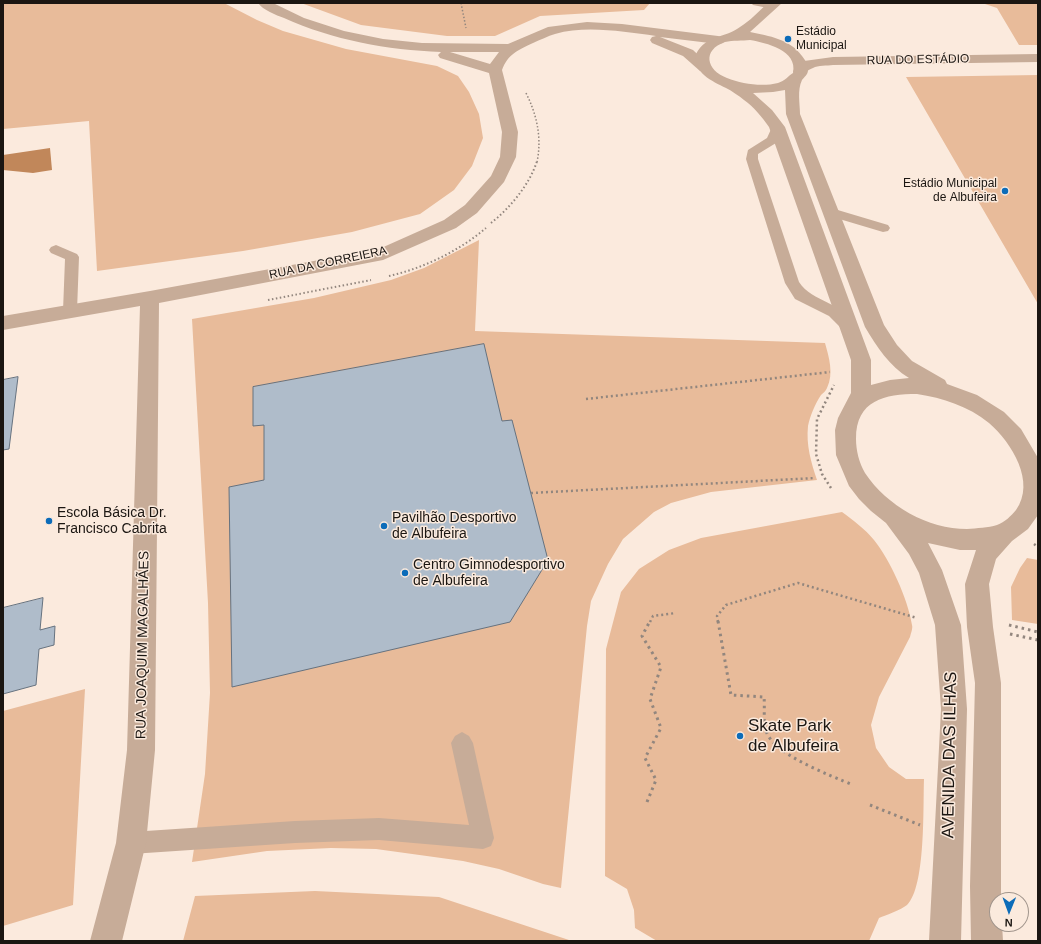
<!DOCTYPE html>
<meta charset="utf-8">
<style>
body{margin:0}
#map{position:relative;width:1041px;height:944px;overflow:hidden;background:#fbeadd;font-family:Arial,sans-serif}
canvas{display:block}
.frame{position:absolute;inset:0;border:4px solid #1b1612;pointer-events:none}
.north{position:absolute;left:989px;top:892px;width:40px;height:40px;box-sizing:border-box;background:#fbeadd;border:1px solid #a1958c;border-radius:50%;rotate:181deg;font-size:11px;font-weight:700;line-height:16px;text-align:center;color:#1b1612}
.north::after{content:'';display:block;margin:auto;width:14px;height:18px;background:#0c6cb9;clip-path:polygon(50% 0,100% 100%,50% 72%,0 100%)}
</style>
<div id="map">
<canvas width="1041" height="944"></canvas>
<div class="frame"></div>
<div class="north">N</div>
</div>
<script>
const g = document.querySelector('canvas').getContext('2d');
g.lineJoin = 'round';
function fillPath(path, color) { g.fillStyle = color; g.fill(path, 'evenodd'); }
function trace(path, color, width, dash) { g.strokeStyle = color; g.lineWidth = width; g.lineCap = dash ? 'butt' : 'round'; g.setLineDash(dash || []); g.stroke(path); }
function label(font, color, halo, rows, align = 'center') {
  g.font = font + ' Arial,sans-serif'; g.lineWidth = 3; g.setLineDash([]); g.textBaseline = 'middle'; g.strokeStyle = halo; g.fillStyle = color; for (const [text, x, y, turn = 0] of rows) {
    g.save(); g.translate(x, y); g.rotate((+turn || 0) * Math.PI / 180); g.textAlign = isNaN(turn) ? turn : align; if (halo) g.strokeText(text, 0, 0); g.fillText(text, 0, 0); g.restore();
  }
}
fillPath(new Path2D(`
 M3,3H224L257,20L283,31L346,49L437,66L458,76L469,92L479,114L483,138L472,166L454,190L420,214L352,232L243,251L97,271L89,121L3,129Z
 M301,3H650L644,10L540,16L495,36H447L361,25Z
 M982,3H1038V45H1019L997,8Z
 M1038,75V304L906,77Z
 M479,240L475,331L825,343C829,357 834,374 827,388C826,391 823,393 821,395C815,404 810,416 808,426C806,445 811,462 817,480L711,492L671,503L654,512L623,539L608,564L591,601L587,626L561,888L543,884L499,869L463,861L376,849L331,848L267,851L192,862L205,774L210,693L208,603L192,319L314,298L391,280L424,268Z
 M842,512C853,520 865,529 874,540C890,560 908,599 912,625C913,628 911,633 910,637L879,697L871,725L876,748L889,767L906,779H924C923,806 926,887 907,905C901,910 886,915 879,918L869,941H657L635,928L634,910L627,889L605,876L606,649L621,592L639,569L669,550L701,538Z
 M1027,558L1038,560V624L1012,620L1011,587L1020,568Z
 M85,689L73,905L3,926V711Z
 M315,891L439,897L572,941H183L195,896Z`), '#e8bb9a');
fillPath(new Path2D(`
 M50,148L52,170L33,173L3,170V155Z`), '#c1875a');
const building = new Path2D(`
 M484,344L502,421L512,420L548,560L510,622L232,687L229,487L264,480V425L253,426V387Z
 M18,377L9,449L3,450V380Z
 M43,598L40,630L55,626L54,645L39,649L36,685L3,694V608Z`);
fillPath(building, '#afbcca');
trace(building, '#66727f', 1);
trace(new Path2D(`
 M461,3L466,28
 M526,93C537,115 542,138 537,162`), '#92867e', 1.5, [1.5, 2]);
trace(new Path2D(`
 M491,223C510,208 530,184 537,161
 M389,276C424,268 459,251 486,228
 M268,300L371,280`), '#92867e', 2, [1.5, 2.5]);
trace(new Path2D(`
 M586,399L830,372
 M831,488L822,474L816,454L817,419L834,385
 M531,493L815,478
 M1034,544L1038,547
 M650,622L653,616L676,613
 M718,622L717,616L726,605L798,583L917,618`), '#92867e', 2.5, [2, 3]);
trace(new Path2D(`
 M718,621L731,695L764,697C765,706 763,723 766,731C774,755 830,775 853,785
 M1009,625L1038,632
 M1010,634L1038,640
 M647,802L656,780L645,758L661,728L650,699L661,667L642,636L650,621
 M870,805L920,825`), '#92867e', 3, [2.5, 4]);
fillPath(new Path2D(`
 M751,3H773L778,6L773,9L753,5Z
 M777,123L781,125L783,127L776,143L758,154V159L799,282C813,303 842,301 855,326L853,330L848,331L843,330L829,316L795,299L785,283L746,159L748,150L767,138L773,125Z
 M831,208L888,225L890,228L888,231L883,232L826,215L825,212L826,209Z
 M56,245L77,254L79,257L77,311L75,315L70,316L65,315L63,311L65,259L51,253L49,250L51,247Z
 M462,732L469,736L473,743L494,838L491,846L483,849L379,840L295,843L131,854L123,851L120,843L123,835L131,832L295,821L379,818L469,825L451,743L455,736Z`), '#c7ac98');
fillPath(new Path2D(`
 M258,3H273L304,18L344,31L383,39L422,43L508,44L548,27L587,22L622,24L718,36L723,37L725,40L723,43L718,44L660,37L693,50L712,68L710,71L705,72L700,71L683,56L652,43L650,40L652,37L656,36C624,32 587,25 555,34C548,36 540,40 533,43C518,50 508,54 502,70L518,132L516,157L504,182L477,213L456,228L383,260L159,303L155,750L146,843L122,941H90L116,843L127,750L140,306L3,330V316L150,291L379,249L444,220L465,205L491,176L500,157L502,132L489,73L440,58L438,55L441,52C387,50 333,40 284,18C276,15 263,10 258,3ZM450,52H499L490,64Z
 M1038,54V62L833,65C827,66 818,65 813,68C805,71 804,76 795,74L793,71L804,61L833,57Z`), '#c7ac98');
fillPath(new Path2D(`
 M768,3H782L750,32C769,36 790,39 802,56C805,60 808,64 808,70C808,75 804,77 802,80C797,90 800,104 800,114L884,325L897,345L912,361L945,380L947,384L977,395L1004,412L1021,429L1038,458V515L1028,529L1012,541L996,559L989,584L993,627L1001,683V900H997V924H1002L1003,941H971L970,886L975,683L967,627L965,584L976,550H960L928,543L942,570L961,625L967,709L961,941H929L941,709L935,625L919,573L909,554L886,523L871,511L859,499L849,486L836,455L835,430L838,418L851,393V360L769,127C762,117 754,107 744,100C739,96 732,91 726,88C712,81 693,73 696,54C707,34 724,39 740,27C750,21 759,11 768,3ZM750,40C766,43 798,50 793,73C788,76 785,81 778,83C762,87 742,84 727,78C706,70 702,50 725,42C733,40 742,41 750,40ZM785,90L786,114L865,327C877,347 889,366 909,378L890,380L871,385V360L785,127L772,110L753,93L773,92ZM917,394C943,398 968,406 989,423C1012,443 1036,482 1016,510C1011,516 1005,522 997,525C988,528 977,528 967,529C928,529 887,506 865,473C859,463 856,450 856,439C856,400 885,394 917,394Z`), '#c7ac98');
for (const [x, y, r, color] of [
 [788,39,4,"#0c6cb9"],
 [1005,191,4,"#0c6cb9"],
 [49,521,4,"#0c6cb9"],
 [384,526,4,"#0c6cb9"],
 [405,573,4,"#0c6cb9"],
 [740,736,4,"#0c6cb9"]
]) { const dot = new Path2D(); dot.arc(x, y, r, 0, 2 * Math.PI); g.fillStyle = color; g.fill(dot); trace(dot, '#fbeadd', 1.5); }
label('12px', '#1b1612', '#fbeadd', [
 ["Estádio",796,32],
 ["Municipal",796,46],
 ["Estádio Municipal",997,184,"right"],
 ["de Albufeira",997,198,"right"]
], 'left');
label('12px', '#1b1612', '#fbeadd', [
 ["RUA DO ESTÁDIO",918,60,-1],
 ["RUA DA CORREIERA",328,263,-12]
]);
label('14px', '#1b1612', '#fbeadd', [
 ["Escola Básica Dr.",57,513],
 ["Francisco Cabrita",57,529],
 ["Pavilhão Desportivo",392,518],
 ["de Albufeira",392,534],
 ["Centro Gimnodesportivo",413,565],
 ["de Albufeira",413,581]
], 'left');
label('14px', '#1b1612', '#fbeadd', [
 ["RUA JOAQUIM MAGALHÃES",143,645,-89]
]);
label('17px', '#1b1612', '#fbeadd', [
 ["Skate Park",748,726],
 ["de Albufeira",748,746]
], 'left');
label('17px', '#1b1612', '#fbeadd', [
 ["AVENIDA DAS ILHAS",950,755,-89]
]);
</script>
